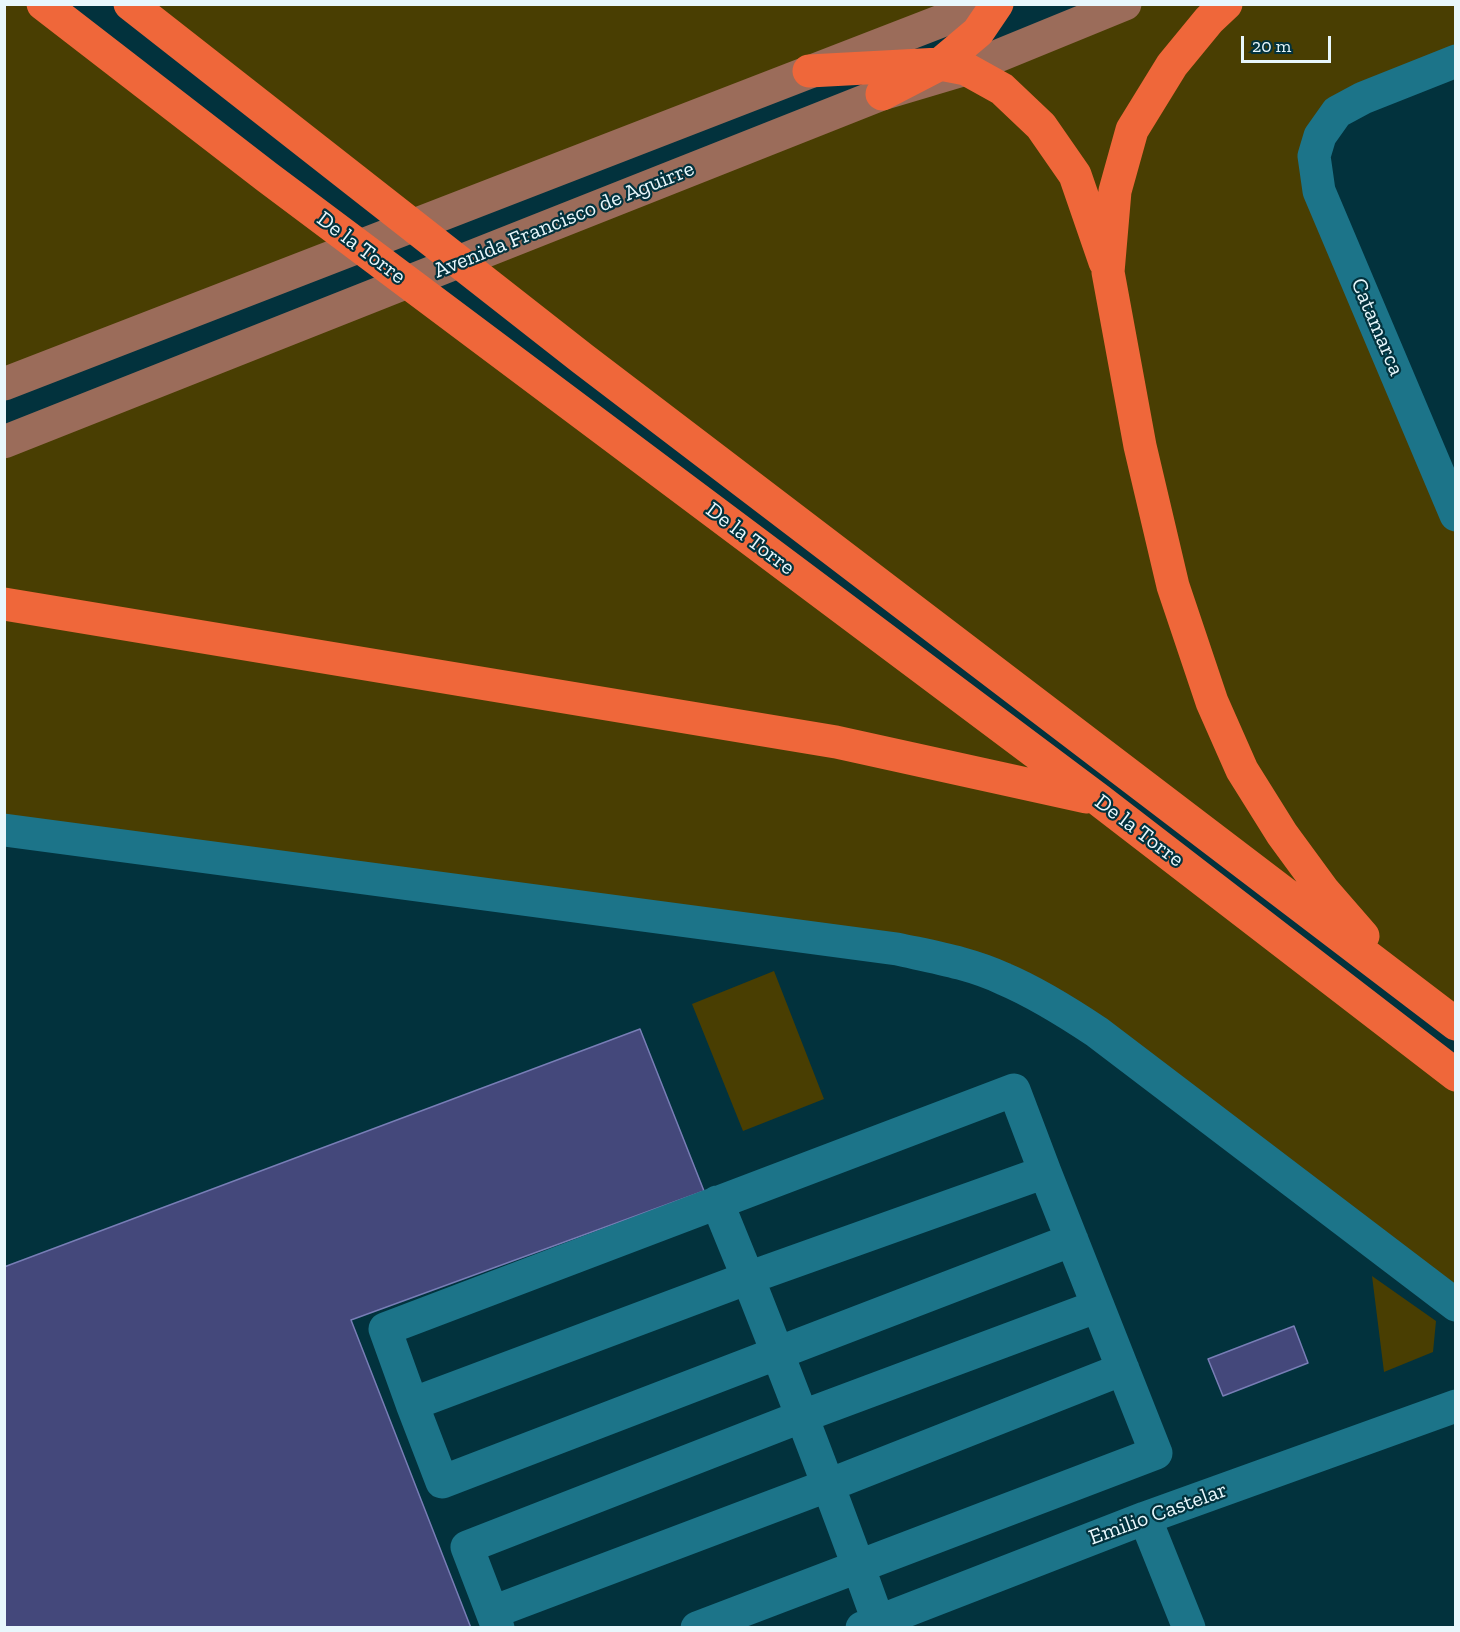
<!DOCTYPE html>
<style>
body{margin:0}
#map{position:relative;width:1460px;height:1632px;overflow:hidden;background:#02323d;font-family:"Zilla Slab",serif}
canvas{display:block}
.frame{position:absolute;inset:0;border:6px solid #e8f7fc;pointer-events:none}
.scale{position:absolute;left:1241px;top:36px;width:90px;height:27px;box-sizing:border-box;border:3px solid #e8f7fc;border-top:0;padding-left:8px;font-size:18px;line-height:21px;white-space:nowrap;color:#e8f7fc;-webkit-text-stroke:4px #02323d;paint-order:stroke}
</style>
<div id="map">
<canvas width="1460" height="1632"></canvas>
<div class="frame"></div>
<div class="scale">20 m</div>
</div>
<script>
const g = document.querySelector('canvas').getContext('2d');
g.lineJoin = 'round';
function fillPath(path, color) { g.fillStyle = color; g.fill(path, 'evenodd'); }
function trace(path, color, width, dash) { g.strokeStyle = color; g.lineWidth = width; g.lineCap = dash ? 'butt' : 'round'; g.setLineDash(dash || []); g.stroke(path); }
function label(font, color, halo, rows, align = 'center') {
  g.font = font + ' "Zilla Slab",serif'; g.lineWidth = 4.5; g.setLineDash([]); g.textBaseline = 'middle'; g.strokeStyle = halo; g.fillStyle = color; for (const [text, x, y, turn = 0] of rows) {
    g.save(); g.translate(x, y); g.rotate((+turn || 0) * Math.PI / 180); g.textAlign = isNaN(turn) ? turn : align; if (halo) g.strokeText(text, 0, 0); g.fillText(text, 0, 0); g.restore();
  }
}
fillPath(new Path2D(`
 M5,5H44L348,239L5,380Z
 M130,5H985L409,222Z
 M1125,5H1455V61L1363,98L1314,156L1455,515V1024L454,258Z
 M403,280L1455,1075V1305L1003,978L5,830V442Z
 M774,971L824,1099L743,1131L692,1004Z
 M1372,1276L1436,1321L1433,1352L1384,1372Z`), '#493e02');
const building = new Path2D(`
 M640,1029L704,1191L351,1320L471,1628H4V1267Z
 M1294,1326L1308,1363L1223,1396L1208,1359Z`);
fillPath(building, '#44487b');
trace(building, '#787eb6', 1.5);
trace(new Path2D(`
 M1456,61L1363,98L1337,112L1320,136L1314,156L1319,191L1456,515
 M4,830L897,949C933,957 970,963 1004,979C1037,993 1067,1012 1097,1032L1456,1305
 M717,1202L748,1278L412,1404L442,1482L1072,1240
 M412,1404L385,1329L1014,1090L1045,1172
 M1145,1518L1189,1628
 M493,1612L829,1485L1123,1369
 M498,1628L467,1547L803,1416L1098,1306
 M697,1628L1156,1453L1045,1172L748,1278C793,1392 837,1506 878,1621
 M862,1628L1145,1518L1456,1406`), '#1c7489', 33);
trace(new Path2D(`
 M4,384L985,4
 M4,442L882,94L966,69L1125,4`), '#9b6c5a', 33);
trace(new Path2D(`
 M43,4L267,177L1099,800L1456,1075
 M130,4L583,359L1456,1024
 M1226,4L1209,20L1172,65L1132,130L1115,191L1108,272L1140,446L1173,586L1212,702L1242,770L1282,834L1323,890L1363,936
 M809,71L940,64L966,69L1002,89L1041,126L1075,175L1105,262
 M882,94L940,64L978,32L997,4
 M4,604L836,742L1086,797`), '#ef673a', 33);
label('22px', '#e8f7fc', '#02323d', [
 ["Avenida Francisco de Aguirre",564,220,-22],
 ["De la Torre",361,248,37],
 ["Catamarca",1377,327,67],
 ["De la Torre",750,539,37],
 ["De la Torre",1139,831,37],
 ["Emilio Castelar",1158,1514,-20]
]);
</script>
